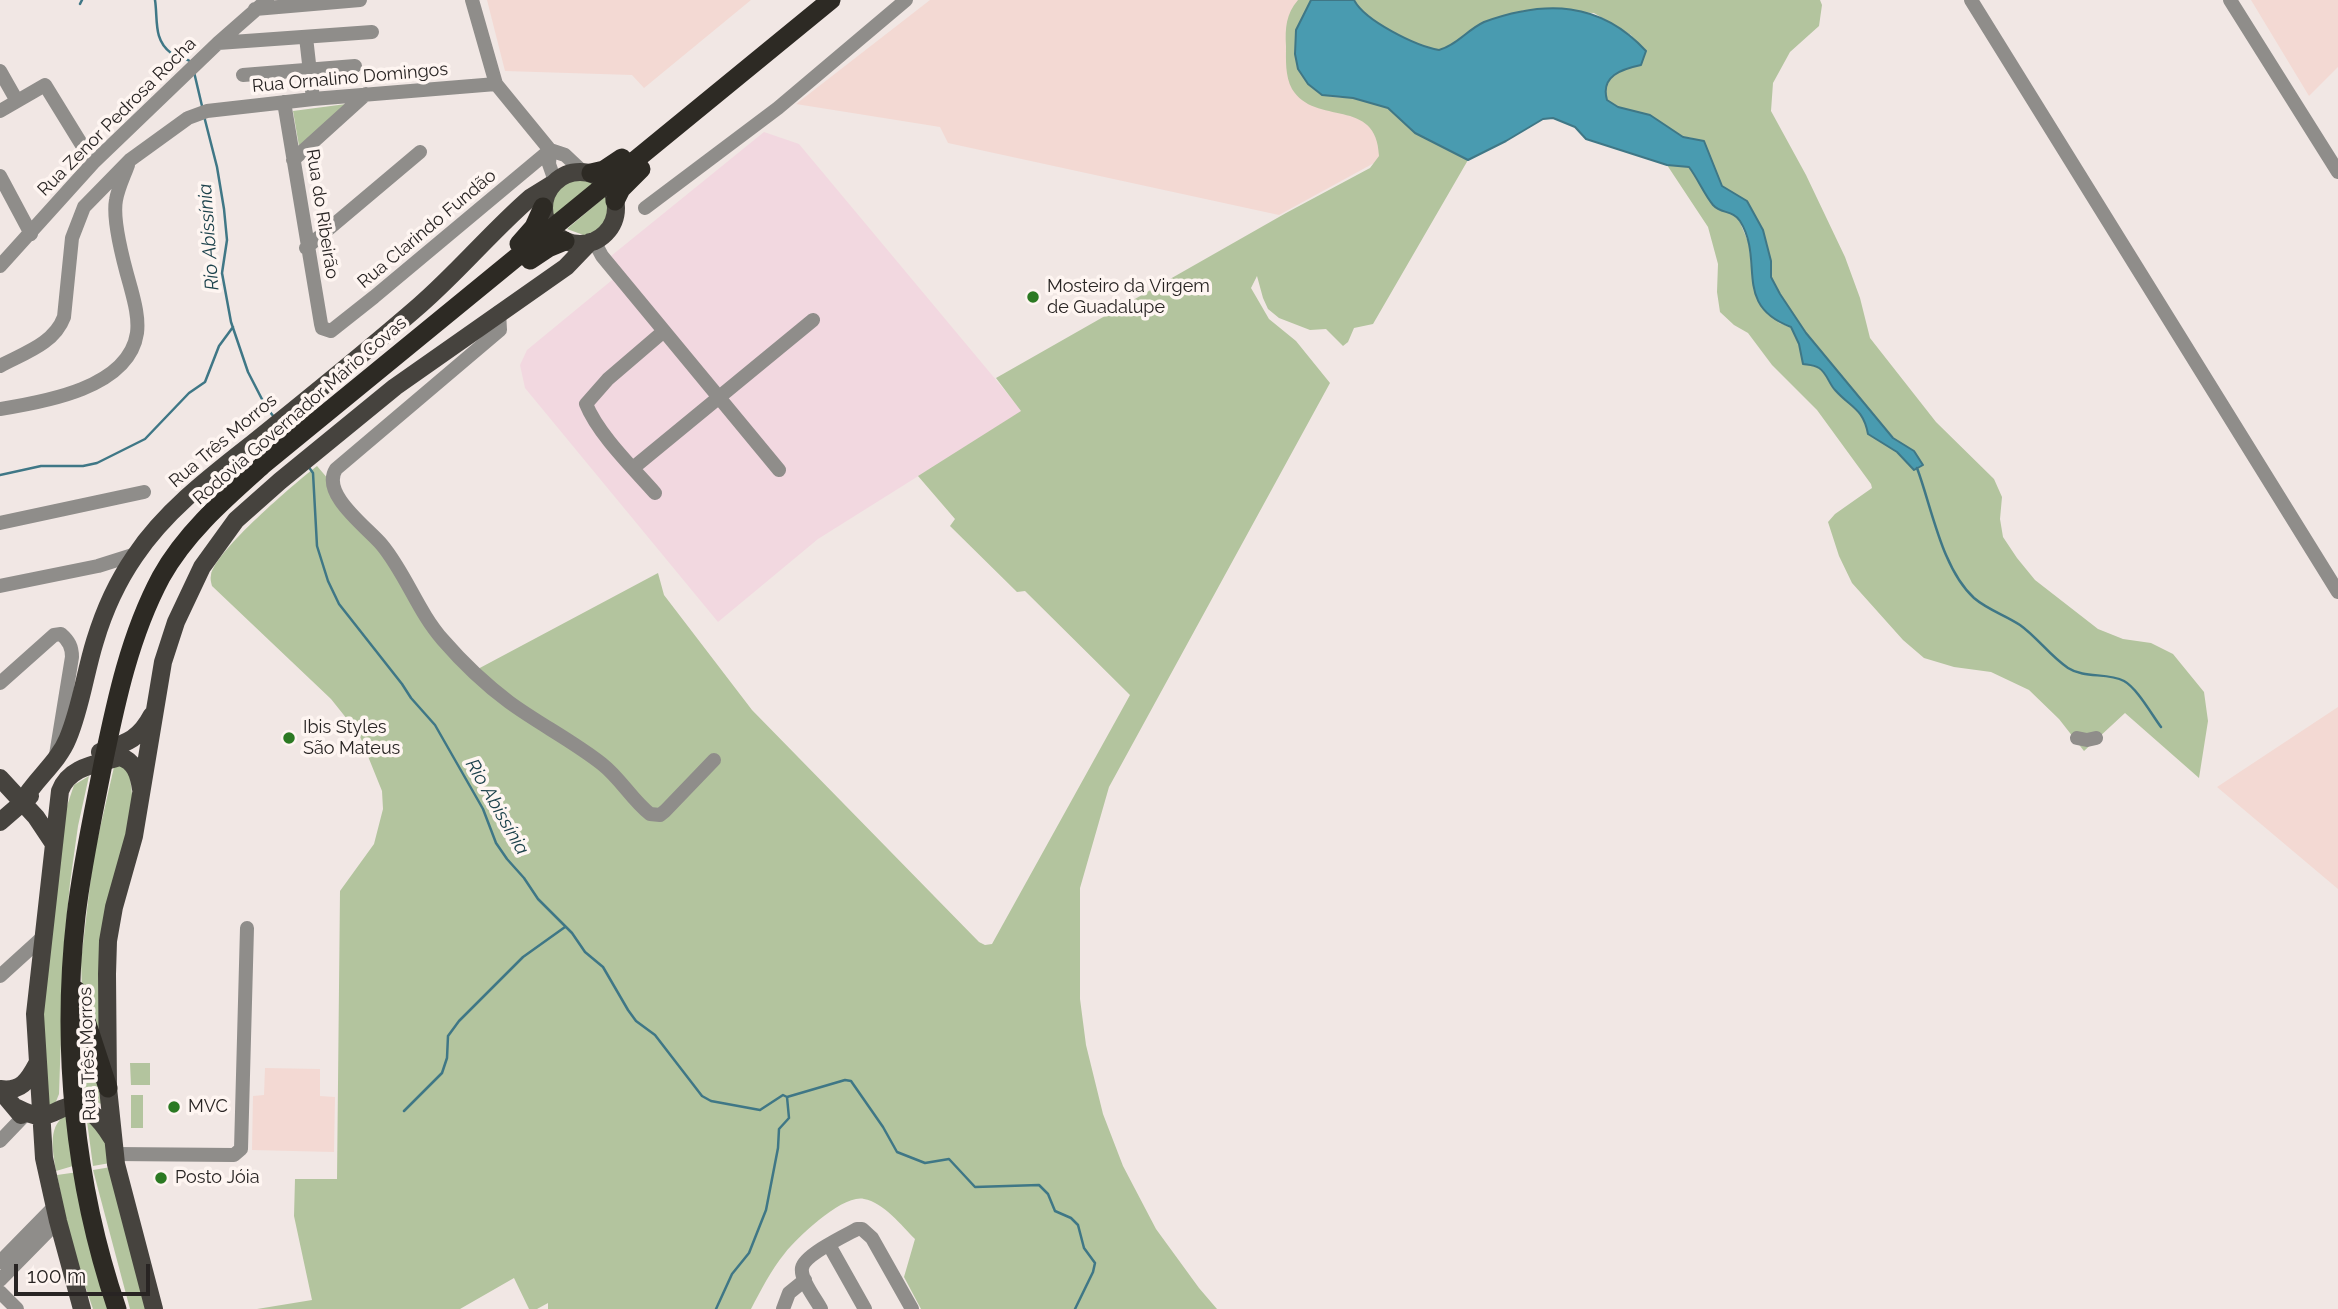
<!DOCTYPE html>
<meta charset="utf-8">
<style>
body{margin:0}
#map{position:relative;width:2338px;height:1309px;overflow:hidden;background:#f1e7e4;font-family:Raleway,sans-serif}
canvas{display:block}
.scale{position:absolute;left:14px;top:1264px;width:136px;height:32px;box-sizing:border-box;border:4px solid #282423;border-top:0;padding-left:9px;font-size:21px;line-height:24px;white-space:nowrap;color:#282423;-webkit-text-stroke:5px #fef5f1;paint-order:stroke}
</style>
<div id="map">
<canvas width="2338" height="1309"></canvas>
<div class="scale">100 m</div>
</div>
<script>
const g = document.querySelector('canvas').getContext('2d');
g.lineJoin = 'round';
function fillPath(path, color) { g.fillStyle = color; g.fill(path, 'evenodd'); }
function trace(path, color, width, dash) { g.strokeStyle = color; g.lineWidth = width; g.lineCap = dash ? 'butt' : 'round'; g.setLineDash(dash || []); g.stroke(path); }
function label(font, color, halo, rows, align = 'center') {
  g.font = font + ' Raleway,sans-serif'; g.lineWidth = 7; g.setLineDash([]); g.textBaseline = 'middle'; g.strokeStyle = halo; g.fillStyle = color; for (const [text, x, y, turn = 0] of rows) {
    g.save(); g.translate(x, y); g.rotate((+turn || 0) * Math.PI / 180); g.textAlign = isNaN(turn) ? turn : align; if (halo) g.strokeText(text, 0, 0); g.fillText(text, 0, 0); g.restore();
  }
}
fillPath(new Path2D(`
 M487,0H751L644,88L632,75L505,71Z
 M930,0H1299L1378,108L1396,151L1279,215L948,143L940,127L796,104Z
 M2251,0H2338V67L2309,96Z
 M2338,707V889L2217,787Z
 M265,1068L320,1069V1096L335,1097L334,1152L252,1150L253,1096L264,1095Z`), '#f3d9d3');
fillPath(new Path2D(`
 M764,132L799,144L1022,411L818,539L718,622L525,388L520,365L527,350L623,271L611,256Z`), '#f2d8e0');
fillPath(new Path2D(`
 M1298,0H1311L1296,30L1295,54L1298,69L1331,97L1353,98L1388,108L1415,133L1468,160L1373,324L1354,328L1348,342L1343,346L1326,329L1310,330L1279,318L1268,309L1263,298L1257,276L1251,288L1269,319L1296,341L1330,383L1109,787L1080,888V999L1086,1045L1103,1114L1123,1166L1156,1229L1199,1288L1217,1309H921L904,1277L915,1239C902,1226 883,1202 864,1199C843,1194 798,1237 785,1253C771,1270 761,1290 751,1309H548V1303L537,1309H529L514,1278L460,1309H257L312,1300L294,1216L295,1179H337L340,891L374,844L383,809L382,791L359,734L331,699L212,586C211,582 210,579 211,575C215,551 295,483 317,466L365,522L445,636L476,670L658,573L664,595L752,710L979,942L985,945L992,944L1130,695L1025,591L1017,592L950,526L955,519L918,476L1021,411L996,378L1286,213L1370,168L1379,156C1377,96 1315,127 1292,89C1285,76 1286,60 1286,46C1285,28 1286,14 1298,0Z
 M1354,0H1820L1822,5L1819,26L1790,52L1773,83L1771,111L1806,175L1845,257L1860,298L1870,338L1936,422L1994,479L2002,497L2000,519L2003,537L2017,558L2035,580L2098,629L2123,639L2151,643L2173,654L2204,692L2208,721L2199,778L2125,713L2084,751L2059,719L2029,690L1991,672L1954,667L1924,658L1903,640L1852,583L1839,556L1828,522L1835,514L1872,488L1871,484L1817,410L1772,365L1748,333L1734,325L1720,312L1717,292L1718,264L1708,227L1667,165L1689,167L1722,211H1730L1739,220L1749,244L1751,266L1779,323L1791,327L1799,344L1803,364C1809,365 1814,365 1819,368C1827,373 1829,384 1835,391C1852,409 1863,406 1868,434L1897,452L1914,470V451L1893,438L1806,333L1780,294L1771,277L1767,243L1747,201L1722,186L1716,175L1709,154L1692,138L1683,137L1650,115L1618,107L1607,100C1600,76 1622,69 1641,64L1643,55L1631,35L1594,13L1525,10L1482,23L1451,46L1439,50C1416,46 1365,21 1354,0Z
 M346,104L299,146L293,111Z
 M571,177L586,178L594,183L554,218L549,209V196L558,184Z
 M608,194L614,210L606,226L589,237L567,229Z
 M119,766H124L130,777L133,803L102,1062L82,990L81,961L93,859L114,767Z
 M89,776L78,826L70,883L64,946L59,1094L55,1104L44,1109L40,1017L66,809L74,785Z
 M81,1003L102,1104L85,1099Z
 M130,1063H150V1085H131Z
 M131,1095H143V1128H131Z
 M70,1113L73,1166L56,1171C53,1151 46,1123 70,1113Z
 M86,1114L104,1132L110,1163L93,1166Z
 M111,1167L146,1309H130L93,1170Z
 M78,1172L111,1309H93L70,1241L57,1175Z`), '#b3c49e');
const water = new Path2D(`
 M1311,0H1354C1365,21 1416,46 1439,50C1457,45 1467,30 1484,22C1545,0 1600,1 1646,51L1641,65C1622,69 1600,76 1607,100L1618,107L1650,115L1683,137L1704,141L1722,186L1747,201L1763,230L1771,261V277L1780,294L1806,333L1893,438L1914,451L1923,465L1914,470L1897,452L1868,434C1863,408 1851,408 1835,390C1829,384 1827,373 1819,368C1814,365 1809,365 1803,364L1799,344L1791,327C1732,305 1765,261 1740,221C1733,210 1721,214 1713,205C1704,194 1698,179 1689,167L1667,165L1586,139L1575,127L1553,118L1543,119L1506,141L1468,160L1415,133L1388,108L1353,98L1322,95L1308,84L1298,69L1295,54L1296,30Z`);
fillPath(water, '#499bb0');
trace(water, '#3f7786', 2);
trace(new Path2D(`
 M155,0C158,19 153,40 171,53C177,58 185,57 191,62
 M80,4L82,0
 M194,72L202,106
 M204,116L217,167L224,209L227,240L222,273L231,322L248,372L266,407L274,417
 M308,466L313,473L317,546L328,581L339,604L402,684L411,698L435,725L483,809L496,843L507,859L524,878L538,899L572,933L585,952L603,967L628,1010L636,1021L655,1035L702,1096L711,1101L760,1110L783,1095L787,1097L845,1080L851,1081L883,1127L897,1152L925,1163L949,1159L975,1187L1039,1185L1048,1194L1055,1211L1071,1218L1078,1225L1084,1248L1095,1263L1093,1272L1075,1309
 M1917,468C1932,508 1942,569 1974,598C1988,610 2005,615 2020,625C2037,637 2050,656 2068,668C2085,679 2107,672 2124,681C2137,688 2152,715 2161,727
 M0,475L41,466H83L97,463L145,439L189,393L205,382L219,346L233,327
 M404,1111L442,1073L447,1058L448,1036L459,1021L523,957L565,927
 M716,1309L732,1274L749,1253L766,1210L778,1148L779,1129L789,1118L787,1097`), '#3f7786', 2.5);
trace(new Path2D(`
 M472,0L496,84L550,150
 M1971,0L2338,592
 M2230,0L2338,172
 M255,9L360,0
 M306,37L313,99
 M218,43L372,32
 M0,71L17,101
 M243,75L355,66
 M284,102L321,324L322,328L331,331L374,297L550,150
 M0,111L45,85L93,163
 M550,150L565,155L582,171
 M550,150L549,164L555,181
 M293,160L366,94
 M0,176L31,234
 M645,208L778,108L906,0
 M594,241L602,256L779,470
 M306,248L420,152
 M0,266L93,163L218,43L267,0
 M499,312L500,330L336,469C320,494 368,528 382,545C406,574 418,612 443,640C462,662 485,684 509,702C539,724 573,741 602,764C621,779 632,800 650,814L660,815L665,811L714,760
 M0,366C24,353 54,344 64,317L72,238L84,207L130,160L188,118L207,111L313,99L496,84
 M0,409C44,402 129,388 137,333C139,317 134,300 130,285C124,264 112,221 116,200C118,188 124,176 128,165
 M633,468L813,320
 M655,493C633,468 598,434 586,404L608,379L664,331
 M0,523L144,492
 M0,586L98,566L136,554
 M0,683L54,635L61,634C69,641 72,647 72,657L56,755
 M2077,738L2087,740L2096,738
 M0,976L43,937
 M0,1141L23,1117
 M115,1154L234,1155L241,1149L247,928
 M829,1245L865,1309
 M0,1262L55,1206
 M0,1280L58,1221
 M0,1292L17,1309
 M783,1309L789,1293L805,1280
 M821,1309C816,1299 800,1280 802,1268C804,1255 846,1235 857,1229H862L872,1238L912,1309`), '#8f8d8a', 14);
trace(new Path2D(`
 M544 208a36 36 0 1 1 72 0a36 36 0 1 1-72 0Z
 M100,752C126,743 139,740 152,715
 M0,778L36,817L54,844
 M22,802C35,779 58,763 68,738C81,707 85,673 95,641C104,611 117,582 135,556C165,511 211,476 253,443C309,398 366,352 420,305C459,271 492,231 530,198L551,185
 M0,822L30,796
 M0,1089C21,1092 28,1081 37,1064
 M0,1090L21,1115
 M15,1107C23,1111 32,1116 41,1116C48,1116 55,1112 61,1109C85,1099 101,1120 112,1138
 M82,1309L58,1221L44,1158L35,1014L60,791C69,766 98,764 120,757C135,761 139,775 141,789
 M154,1309L116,1164L108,1088L107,974L108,941L114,907L134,836L163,662L176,622L202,567L236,520L280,481L395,387L566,267L590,242`), '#46433e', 18);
trace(new Path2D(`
 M591,173L604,170L622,158
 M615,201L621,189L641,169
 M519,244L534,227L543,207
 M530,260L548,248L565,241
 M76,990L108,1088
 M117,1309C74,1183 61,1047 76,916C82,865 93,815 103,764C116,701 130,635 161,577C186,532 226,498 264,464L831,0`), '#2d2a24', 19);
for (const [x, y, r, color] of [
 [1033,297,7,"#2b7922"],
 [289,738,7,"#2b7922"],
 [174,1107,7,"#2b7922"],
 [161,1178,7,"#2b7922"]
]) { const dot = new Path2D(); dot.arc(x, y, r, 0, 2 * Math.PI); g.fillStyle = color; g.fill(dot); trace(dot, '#fef5f1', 2.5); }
label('18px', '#282423', '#fef5f1', [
 ["Rua Ornalino Domingos",350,78,-5],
 ["Rua Zenor Pedrosa Rocha",117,117,-45],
 ["Rua do Ribeirão",322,214,81],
 ["Rua Clarindo Fundão",427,229,-40],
 ["Rodovia Governador Mário Covas",300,411,-41],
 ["Rua Três Morros",223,441,-40],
 ["Rua Três Morros",88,1054,-92]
]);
label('18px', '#282423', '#fef5f1', [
 ["Mosteiro da Virgem",1047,287],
 ["de Guadalupe",1047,308],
 ["Ibis Styles",303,728],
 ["São Mateus",303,749],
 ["MVC",188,1107],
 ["Posto Jóia",175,1178]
], 'left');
label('italic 19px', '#1b414b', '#fef5f1', [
 ["Rio Abissínia",209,237,-94],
 ["Rio Abissínia",497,807,60]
]);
</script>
